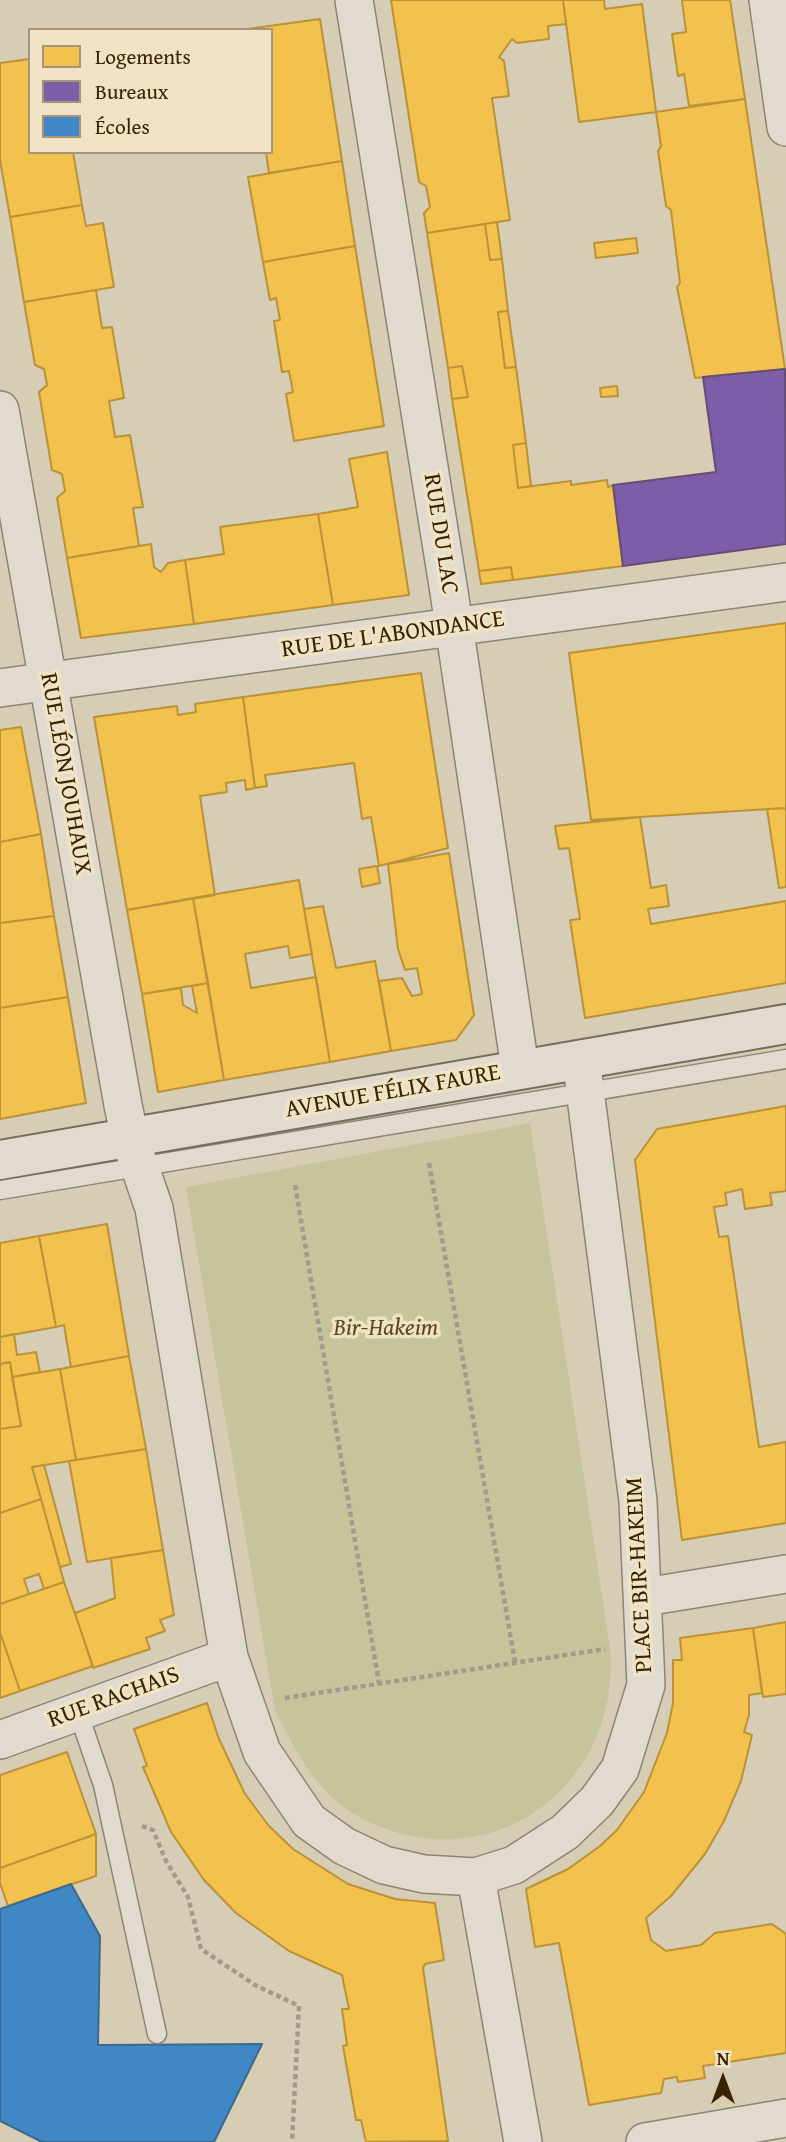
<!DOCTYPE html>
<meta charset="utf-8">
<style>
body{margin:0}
#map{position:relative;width:786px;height:2142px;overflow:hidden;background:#d7cdb5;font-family:"Gentium Book Plus",serif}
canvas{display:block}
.legend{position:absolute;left:28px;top:28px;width:245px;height:126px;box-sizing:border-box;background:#efe2c5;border:2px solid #a69677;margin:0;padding:9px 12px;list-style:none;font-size:21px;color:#392401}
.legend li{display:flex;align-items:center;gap:14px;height:35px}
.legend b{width:35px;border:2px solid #a69677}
.north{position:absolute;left:688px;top:2044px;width:70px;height:70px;-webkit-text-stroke:5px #efe2c5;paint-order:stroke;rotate:0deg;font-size:19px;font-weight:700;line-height:28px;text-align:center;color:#392401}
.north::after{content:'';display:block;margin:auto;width:24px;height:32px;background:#392401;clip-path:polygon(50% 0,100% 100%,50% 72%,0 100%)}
</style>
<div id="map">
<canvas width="786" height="2142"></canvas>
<ul class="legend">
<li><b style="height:19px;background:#f2c14e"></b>Logements</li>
<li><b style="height:19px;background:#7b5ea7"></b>Bureaux</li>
<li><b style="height:19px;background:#3f88c5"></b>Écoles</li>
</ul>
<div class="north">N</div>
</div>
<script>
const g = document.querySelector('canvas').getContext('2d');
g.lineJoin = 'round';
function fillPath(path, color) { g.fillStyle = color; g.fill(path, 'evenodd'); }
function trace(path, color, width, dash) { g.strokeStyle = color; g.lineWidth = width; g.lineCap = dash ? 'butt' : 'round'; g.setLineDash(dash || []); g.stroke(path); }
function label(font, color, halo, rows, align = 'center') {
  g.font = font + ' "Gentium Book Plus",serif'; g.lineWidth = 7; g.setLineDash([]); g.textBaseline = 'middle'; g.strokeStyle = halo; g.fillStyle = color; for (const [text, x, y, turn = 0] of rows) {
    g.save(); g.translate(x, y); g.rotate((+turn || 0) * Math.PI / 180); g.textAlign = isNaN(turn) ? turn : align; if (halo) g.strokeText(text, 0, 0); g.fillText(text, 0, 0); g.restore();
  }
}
fillPath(new Path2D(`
 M530,1123L610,1648C622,1792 479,1890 351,1812C315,1790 295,1748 275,1711L186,1187Z`), '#c5c49b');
const homes = new Path2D(`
 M391,0H563L566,24L548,26L549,39L517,43L512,39L499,57L504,61L509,96L492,98L510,220L427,233L424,213L430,207L426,186L419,182Z
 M563,0H604L605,9L642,4L656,112L579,122Z
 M682,0H730L745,99L689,106L684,74L678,76L672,34L686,32Z
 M320,19L342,161L269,173L266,152H271V30H240Z
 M30,59V152H73L82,205L10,217L0,160V63Z
 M745,99L785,369L695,378L677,287L680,283L671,210L666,206L658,151L661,146L656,112Z
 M342,161L355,246L263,262L248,177Z
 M82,205L86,226L103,223L114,287L24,302L10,217Z
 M497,222L502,259L490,260L485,224Z
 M485,224L490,260L502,259L508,311L498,312L505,368L516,367L526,443L513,445L518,488L571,481V485L607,480L608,487L613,485L623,566L513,580L511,567L479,571L452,399L468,397L462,366L448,368L427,233Z
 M636,238L638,253L596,258L594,243Z
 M355,246L384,426L294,441L286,394L293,392L289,371L282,372L274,321L280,320L276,298L270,300L263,262Z
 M96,290L102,328L112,327L124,398L109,401L115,437L130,435L143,507L133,508L139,546L67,558L57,498L65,491L62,474L52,470L39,392L47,385L44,369L35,365L24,302Z
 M508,311L516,367L505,368L498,312Z
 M462,366L468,397L452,399L448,368Z
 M617,386L618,396L601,397L600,388Z
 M526,443L531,486L518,488L513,445Z
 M387,452L409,595L333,605L318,514L358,507L349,459Z
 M318,514L333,605L194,624L185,560L224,554L220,527Z
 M151,544L154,567L161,572L168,563L185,560L194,624L81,638L67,558Z
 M511,567L513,580L481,584L479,571Z
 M786,623V808L591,820L569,653Z
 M421,673L448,848L379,866L371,817L362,819L354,763L265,775L267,786L255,788L243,697Z
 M243,697L255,788L246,790L245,780L226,783L227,792L200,796L215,895L127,910L94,717L177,706L178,715L196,712L195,704Z
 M21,727L41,834L0,842V730Z
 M786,808V887L779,888L767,809Z
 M640,817L651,888L666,885L669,906L648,909L651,924L786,901V983L585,1018L570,920L580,919L569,848L559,849L555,826Z
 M41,834L54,916L0,923V842Z
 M449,853L474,1015L456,1040L391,1051L379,981L402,978L412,996L422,994L417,968L405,970L398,949L388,864Z
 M377,866L380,883L362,887L359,869Z
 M299,880L312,954L290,958L288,946L245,954L251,988L316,977L330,1062L224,1080L193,898Z
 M193,898L208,983L142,994L127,910Z
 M323,906L336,968L375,961L391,1051L330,1062L304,909Z
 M54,916L68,997L0,1008V923Z
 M208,983L224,1080L158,1092L142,994L181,988L183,1005L197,1013L192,986Z
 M68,997L86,1103L0,1119V1008Z
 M786,1106V1191L770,1193L772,1205L745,1209L742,1189L725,1193L727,1205L714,1207L719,1237L728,1236L759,1447L786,1442V1523L682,1540L635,1160L657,1129Z
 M107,1224L129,1356L71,1367L64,1325L56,1327L39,1236Z
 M39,1236L56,1327L0,1337V1243Z
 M14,1334L17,1355L36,1352L40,1372L12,1377L10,1362L0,1364V1337Z
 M129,1356L146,1449L76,1460L60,1369Z
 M10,1362L21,1426L0,1429V1364Z
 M60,1369L76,1460L32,1467L41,1499L0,1513V1429L21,1426L12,1377Z
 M146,1449L163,1550L87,1562L69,1461Z
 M44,1465L71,1564L60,1567L32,1467Z
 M41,1499L64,1582L44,1589L39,1574L24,1579L29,1594L0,1604V1513Z
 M163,1550L174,1615L160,1620L165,1631L146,1638L150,1649L93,1668L75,1613L115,1598L111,1558Z
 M64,1582L93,1666L20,1691L0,1632V1604Z
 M786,1622V1694L763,1697L753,1628Z
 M753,1628L762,1693L749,1695V1715L744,1732L752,1735L741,1781L724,1821L705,1854L671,1896L646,1918L651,1940L666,1951L701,1945L715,1933L772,1924L786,1934V2053L703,2066L705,2078L678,2082L677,2077L664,2079L661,2093L589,2105L559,1943L535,1947L526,1889L568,1869L600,1846L617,1830L644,1792L667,1733L673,1703V1660H682L680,1638Z
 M0,1632L20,1691L0,1698Z
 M207,1703L219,1739L245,1794L269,1826L293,1849L348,1884L395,1899L435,1903L444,1960L425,1964L423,1968L448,2141L366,2142L361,2120H356L343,2046L347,2045L342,2009H349L342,1975L289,1951L236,1913L204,1880L171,1832L143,1767L147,1766L134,1729Z
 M67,1752L96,1834L0,1868V1775Z
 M96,1834V1876L8,1906L0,1883V1868Z`);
fillPath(homes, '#f2c14e');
trace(homes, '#ba9237', 2);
const offices = new Path2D(`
 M785,369L786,544L623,566L613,485L716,472L703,377Z`);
fillPath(offices, '#7b5ea7');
trace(offices, '#674d75', 2);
const schools = new Path2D(`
 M71,1884L100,1936L98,2045L262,2044L214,2142H42L0,2121V1909Z`);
fillPath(schools, '#3f88c5');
trace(schools, '#3d6a8a', 2);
const lane = new Path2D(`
 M0,1190L786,1059
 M78,1712L103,1785L157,2034`);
const street = new Path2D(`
 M354,0L449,592L520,1068
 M768,0L786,127
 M0,410L123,1105L130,1139L154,1208L229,1657L262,1752L309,1821L344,1846L384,1865L424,1874L476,1877L514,1865L565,1832L597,1801L620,1769L646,1685L638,1501L581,1059
 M0,688L786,582
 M645,1597L786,1574
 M0,1740L229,1657
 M476,1877L523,2142
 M645,2142L786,2118`);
const secondary = new Path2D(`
 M0,1160L786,1024`);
trace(lane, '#8d8573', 21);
trace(street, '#8d8573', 40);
trace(secondary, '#766d5c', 42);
trace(new Path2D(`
 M429,1163L515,1662
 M295,1185L379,1683
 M285,1698L605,1649
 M142,1826L153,1830L166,1861L188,1897L201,1949L255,1985L299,2006L292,2142`), '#a19a8d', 4.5, [5, 3.5]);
trace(lane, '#e0dbce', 18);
trace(street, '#e0dbce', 37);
trace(secondary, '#e0dbce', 38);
label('24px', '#392401', '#efe2c5', [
 ["RUE DU LAC",440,534,81],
 ["RUE DE L'ABONDANCE",393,635,-8],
 ["RUE LÉON JOUHAUX",65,774,80],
 ["AVENUE FÉLIX FAURE",393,1092,-10],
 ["PLACE BIR-HAKEIM",640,1575,-93],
 ["RUE RACHAIS",114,1698,-20]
]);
label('italic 24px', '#584a22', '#efe2c5', [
 ["Bir-Hakeim",386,1329]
]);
</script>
